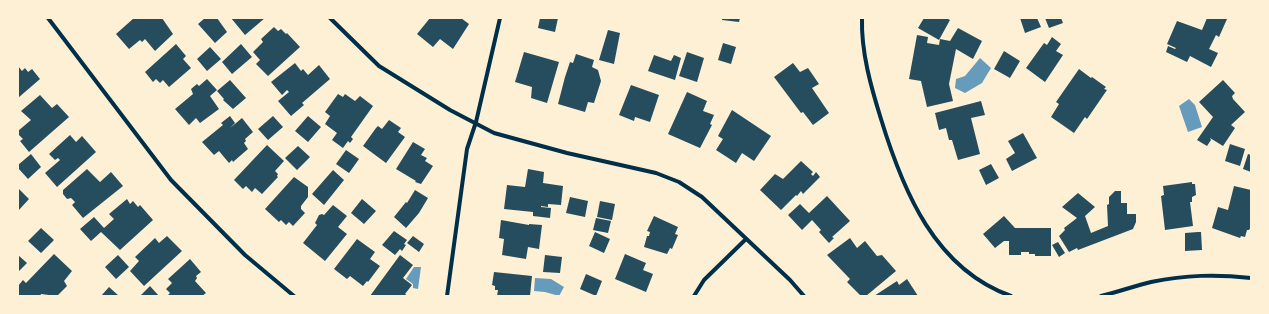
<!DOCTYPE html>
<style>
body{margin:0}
#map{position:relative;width:1269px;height:314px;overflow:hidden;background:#fdf0d5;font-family:Helvetica,sans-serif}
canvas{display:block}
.frame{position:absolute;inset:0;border:19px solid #fdf0d5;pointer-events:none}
</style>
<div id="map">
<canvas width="1269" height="314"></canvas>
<div class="frame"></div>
</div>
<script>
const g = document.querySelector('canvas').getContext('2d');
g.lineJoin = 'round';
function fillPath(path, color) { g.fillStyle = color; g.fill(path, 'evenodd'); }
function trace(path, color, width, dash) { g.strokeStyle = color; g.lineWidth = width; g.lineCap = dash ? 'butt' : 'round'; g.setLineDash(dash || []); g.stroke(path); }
fillPath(new Path2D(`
 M980,58L991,68L982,83L965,93L955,88L956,79L965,76Z
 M1189,99L1195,105L1202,127L1188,132L1179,106Z
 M414,267H421L418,289L413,288V284L406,279Z
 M535,278L551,279L564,287L559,296L545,292L534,291Z`), '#669bbc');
fillPath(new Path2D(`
 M134,18H162L173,34L155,51L145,39L142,42L140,40L129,49L116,34Z
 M205,18H217L227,32L215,43L198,24Z
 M231,18H265L245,35Z
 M430,18H461L469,24L453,49L440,39L433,47L417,34Z
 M540,18H558L555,32L538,28Z
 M722,18H740L739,22L722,20Z
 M924,18H946L950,20L939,40L918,28Z
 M1020,18H1037L1041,27L1025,33Z
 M1045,18H1061L1063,23L1049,28Z
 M1207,18L1227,19L1219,37L1216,35L1209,49L1218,53L1211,67L1190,56L1187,62L1166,52L1168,46L1175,49L1176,48L1167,44L1177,21L1202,30Z
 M274,27L278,31L281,29L286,34L287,33L300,47L268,76L256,64L260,60L253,52L263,42L261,39Z
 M958,28L982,41L973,59L956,49L949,84L953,101L927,107L921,81L909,79L917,35L928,37L927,43L939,45L940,39L950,41Z
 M608,30L620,33L614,64L599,60Z
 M1052,37L1061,44L1056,51L1063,55L1045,82L1026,68L1044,43L1047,45Z
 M723,43L736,47L731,64L718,60Z
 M176,44L186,56L183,59L191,68L169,87L163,80L160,83L156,79L153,82L145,72Z
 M241,44L252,57L232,74L222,62Z
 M210,47L221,59L207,71L197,59Z
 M1004,51L1020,61L1010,78L994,69Z
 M524,52L559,62L547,103L531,98L532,87L515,82Z
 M687,52L704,58L697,82L679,76Z
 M576,54L594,60L592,67L598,70L601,81L594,103L588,102L585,112L558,104L565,77L570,62L573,63Z
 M654,55L671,61L674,55L681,58L675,80L648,71Z
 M295,63L301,71L303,69L308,75L319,65L330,79L302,103L304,105L291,116L278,101L289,92L287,90L282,95L271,82Z
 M793,63L800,72L808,68L819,84L812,88L829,113L813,125L803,112L801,113L774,77Z
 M18,66L22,71L25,68L28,72L32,69L40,79L18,98Z
 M1079,69L1091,78L1092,77L1106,87L1104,89L1107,90L1087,119L1085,117L1074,133L1051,117L1059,104L1056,102Z
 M207,79L217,90L210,96L219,109L200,123L196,118L189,125L175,109L193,94L191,89L197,84L199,86Z
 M230,80L246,98L233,109L223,100L224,99L217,91Z
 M1223,80L1235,93L1232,96L1233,99L1245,112L1231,125L1235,128L1223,146L1210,138L1211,140L1207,146L1197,140L1213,117L1199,102Z
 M631,85L659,95L650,122L635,117L634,121L619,115Z
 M687,92L707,101L703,111L714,115L710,124L712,125L700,148L668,134Z
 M338,94L343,97L345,94L355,101L360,96L373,106L351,137L353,139L350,143L348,141L343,148L332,140L337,133L325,124L330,116L325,112Z
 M40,95L52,108L57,104L69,117L29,152L20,141L23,139L18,134V131L31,120L21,111Z
 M981,101L985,115L971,118L980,154L958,160L952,140H949L946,128L939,130L935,113Z
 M732,110L771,136L754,161L742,153L736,163L716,150L723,139L718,136Z
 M230,116L235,123L230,128L242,118L253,132L245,139L246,141L244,143L248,149L233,162L232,160L229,163L219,151L214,155L202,142L223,125L221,123Z
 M273,116L283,127L268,140L258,129Z
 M308,116L321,127L308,142L295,131Z
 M389,120L401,128L398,132L405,137L386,163L363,146L376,128L378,126L382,129Z
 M1023,133L1037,158L1012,171L1006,159L1015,153L1008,141Z
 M70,135L76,142L82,136L96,152L57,187L45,173L60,160L58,158L55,160L49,154Z
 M413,142L425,149L421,155L427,158L425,161L433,166L421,184L415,182L416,181L396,169Z
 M1230,144L1245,149L1240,166L1225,161Z
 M267,145L284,161L275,171L278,174L277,176L278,177L262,194L255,188L252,192L246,186L243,189L234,180Z
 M298,146L310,157L297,170L285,158Z
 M346,150L359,159L349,173L336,164Z
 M31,154L41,167L28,179L18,168V165Z
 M1248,154L1251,155V172L1243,169Z
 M801,161L813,172L811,174L813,176L816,172L820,177L803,194L801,191L797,196L796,195L781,210L760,190L775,174L783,179Z
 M991,164L999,178L986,185L979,170Z
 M87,169L100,182L111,172L123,186L83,218L72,205L75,202L71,198L67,199L63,194V190Z
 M528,169L544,172L543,183L563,186L561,205L548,204V207L541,206V207L551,208L550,218L533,216V212L504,209L507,185L525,187Z
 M333,170L344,180L324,205L312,194Z
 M294,177L308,187V197L301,206V209L305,213L293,226L289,222L286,225L281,220L279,222L265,209Z
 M1192,182V184H1195L1196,195L1192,197V202H1190L1193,226L1165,230L1161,196L1164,195L1163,186Z
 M1234,186L1251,190V227L1249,230H1247L1245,237L1241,236L1240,238L1212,228L1218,207L1228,210Z
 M18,188L29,199L18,211Z
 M415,190L428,198L419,213L406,228L394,217L406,202L407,203Z
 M1115,191H1121V203H1127V214H1136V222L1133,229L1078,250L1077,248L1069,252L1059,236L1065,230L1064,228L1077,218L1062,207L1078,193L1095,207L1085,216L1091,233L1108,226L1107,205L1109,204V197Z
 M827,196L850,221L832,237L834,238L829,243L819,232L821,230L812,220L802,230L788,215L800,204L809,213Z
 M570,197L588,201L585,217L566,213Z
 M127,199L130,204L133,201L138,207L140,205L153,220L120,250L101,232L91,241L80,229L94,217L104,228L114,219L109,214Z
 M362,199L376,211L364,224L351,213Z
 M600,201L615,204L612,220L597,217Z
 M333,205L347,216L338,227L347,234L325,261L303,243L317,225L315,223L319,215L322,214L324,215Z
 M654,216L678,227L675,234L678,235L672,249L670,248L667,254L644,247L647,236H649L650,232L647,231Z
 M1004,216L1015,228H1051V256H1035V254H1029V252H1021V255H1009V241H1004L995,248L983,234Z
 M596,218L611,221L608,233L593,230Z
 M501,220L529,225V224L542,225L539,249L528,247L526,259L502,255L504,239L499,238Z
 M41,228L54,240L41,253L28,241Z
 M394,231L407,240L404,244L406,245L402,251L400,249L395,255L382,245Z
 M595,232L610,239L604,253L589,246Z
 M1198,232H1201L1202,250L1185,251V233Z
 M167,236L182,251L144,286L130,271L139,261L135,257L155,238L159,243Z
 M413,236L424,244L419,252L407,243Z
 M850,238L857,248L865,241L877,256L882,255L896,271L866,296H861L847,282L850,279L827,255Z
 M357,239L375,252L370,259L380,266L368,282L367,281L363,286L350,276L347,279L334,269Z
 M1058,242L1065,253L1059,257L1052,245Z
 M54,254L72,271L64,281L67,286L57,296L41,294L40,296L35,295L18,296V286L23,280L26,283Z
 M625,254L646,263L643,270L653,274L646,292L615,279Z
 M18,255L27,263L18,272Z
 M118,255L129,267L116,279L105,267Z
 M400,255L413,265L403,278L412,285L405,294L408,296H370Z
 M545,255L562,257L560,273L543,272Z
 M190,259L201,272L196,276L197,278L195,281L206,293L202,296H167L170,293L166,289L172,283L168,279Z
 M494,272L532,276L530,296H497L498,290H495V286L492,285Z
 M586,274L602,281L596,296L580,289Z
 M907,279L918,296H874L897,281L899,285Z
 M150,286L159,296H140Z
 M109,287L119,296H101Z`), '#264d5e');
trace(new Path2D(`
 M48,18L171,180L245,255L294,296
 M330,18L379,66L450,110L494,133L567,153L656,173L679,182L702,197L790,280L804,296
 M862,18C861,52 871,87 881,119C903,191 935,269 1011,296
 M447,296L467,149L476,122L500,18
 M694,296L704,280L746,239
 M1101,296C1118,292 1134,286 1151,282C1186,275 1215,274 1251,278`), '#003049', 4);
</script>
